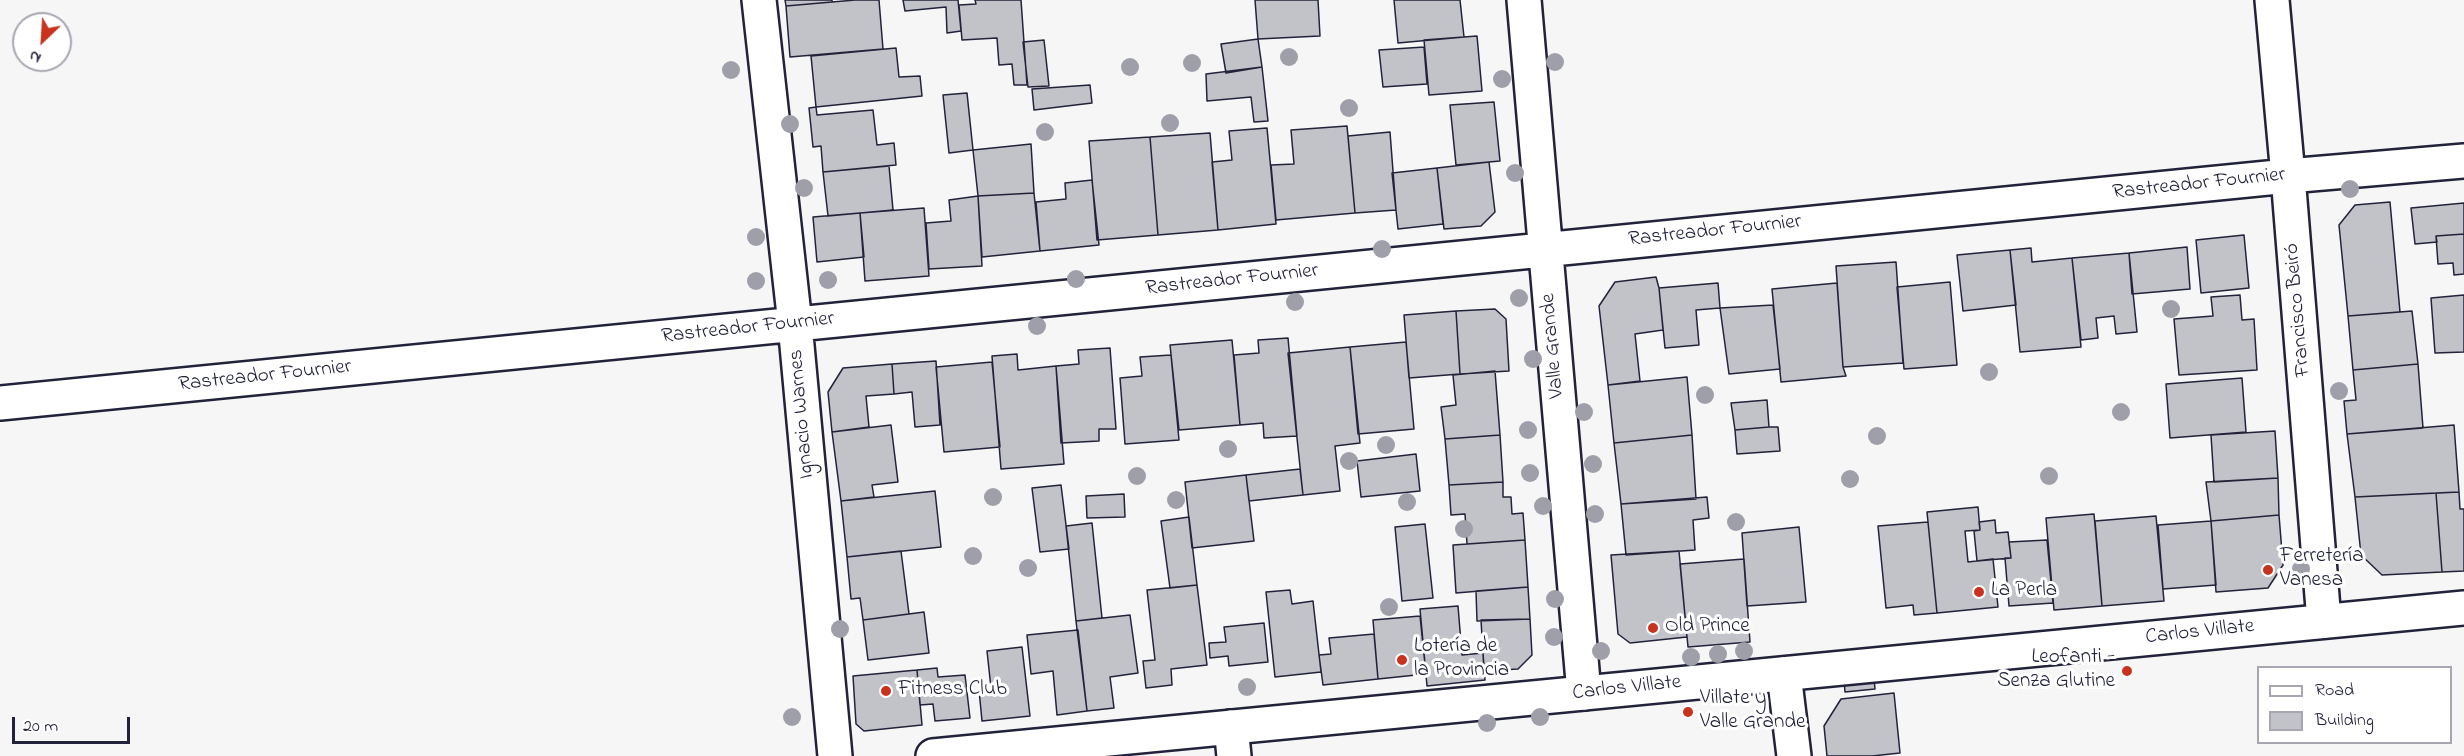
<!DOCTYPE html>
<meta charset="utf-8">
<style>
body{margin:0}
#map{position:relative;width:2464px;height:756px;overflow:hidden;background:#f6f6f7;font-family:"Indie Flower",sans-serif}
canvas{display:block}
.legend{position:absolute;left:2257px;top:666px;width:195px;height:78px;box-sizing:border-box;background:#fff;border:2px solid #a7a7b1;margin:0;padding:8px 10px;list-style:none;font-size:18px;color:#22223b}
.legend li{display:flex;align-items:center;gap:12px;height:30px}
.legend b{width:30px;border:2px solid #a7a7b1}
.north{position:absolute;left:12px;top:12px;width:60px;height:60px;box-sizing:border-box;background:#fff;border:2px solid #a7a7b1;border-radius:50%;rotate:205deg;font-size:16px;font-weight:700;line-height:24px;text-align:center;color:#22223b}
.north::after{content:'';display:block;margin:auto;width:21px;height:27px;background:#c8321e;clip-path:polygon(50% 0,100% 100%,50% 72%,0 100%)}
.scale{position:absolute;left:12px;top:717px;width:118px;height:27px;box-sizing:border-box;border:3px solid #22223b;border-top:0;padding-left:8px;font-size:18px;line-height:21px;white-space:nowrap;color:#22223b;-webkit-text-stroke:4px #fff;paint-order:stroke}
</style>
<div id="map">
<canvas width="2464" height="756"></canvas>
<ul class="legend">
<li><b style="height:8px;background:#fff"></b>Road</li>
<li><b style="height:16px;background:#c2c2c9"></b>Building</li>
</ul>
<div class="north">N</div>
<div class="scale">20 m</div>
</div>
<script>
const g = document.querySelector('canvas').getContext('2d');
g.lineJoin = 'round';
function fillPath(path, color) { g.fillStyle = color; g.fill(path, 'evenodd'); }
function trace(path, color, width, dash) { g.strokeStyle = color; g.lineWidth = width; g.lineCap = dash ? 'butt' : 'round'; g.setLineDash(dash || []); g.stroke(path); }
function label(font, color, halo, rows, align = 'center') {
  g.font = font + ' "Indie Flower",sans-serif'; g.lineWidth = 6; g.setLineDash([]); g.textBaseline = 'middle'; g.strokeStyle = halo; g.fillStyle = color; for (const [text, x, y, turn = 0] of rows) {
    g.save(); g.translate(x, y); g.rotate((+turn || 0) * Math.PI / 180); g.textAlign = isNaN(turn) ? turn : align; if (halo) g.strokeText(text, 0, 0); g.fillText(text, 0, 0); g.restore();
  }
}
const building = new Path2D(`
 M785,0H832V2L786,6Z
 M855,0H879L883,49L790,57L786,6Z
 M903,0H958L961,31L947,33L946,7L905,11Z
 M975,0H1021L1027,85H1014L1012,64L999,65L997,38L962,40L959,5L976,4Z
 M1255,0H1318L1320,36L1258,39Z
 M1394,0H1460L1464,37L1398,43Z
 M1477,36L1482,91L1429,95L1424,40Z
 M1258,39L1262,67L1226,73L1221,44Z
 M1044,40L1049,86L1028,87L1023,42Z
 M1424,47L1427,84L1383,87L1379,50Z
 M896,48L899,77L920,76L922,96L816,107L811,56Z
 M1262,67L1268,121L1254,122L1251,97L1207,101L1206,74Z
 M1090,85L1092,103L1034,110L1032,89Z
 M967,93L973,150L949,153L943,95Z
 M1494,102L1500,161L1456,165L1450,105Z
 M816,107L817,115L873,110L877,145L894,143L896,165L823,172L821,146L813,147L809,108Z
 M1347,126L1355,213L1276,220L1271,165L1294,164L1291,130Z
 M1267,128L1276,224L1218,230L1212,162L1232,160L1229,131Z
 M1390,132L1396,210L1355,213L1348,136Z
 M1210,133L1218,230L1158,235L1150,137Z
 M1150,137L1158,235L1097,240L1089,141Z
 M1031,144L1034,193L978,196L973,150Z
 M1489,162L1495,212L1481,226L1444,229L1437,168Z
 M889,166L893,210L828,216L823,172Z
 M1437,168L1443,224L1398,229L1392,173Z
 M1092,180L1099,245L1040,251L1036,202L1066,199L1065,183Z
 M1034,193L1040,251L982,257L978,196Z
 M978,196L982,266L929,269L926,223L951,221L949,200Z
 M2390,202L2400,312L2348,316L2339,225L2355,205Z
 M2464,203V234L2436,236L2437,242L2415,244L2411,208Z
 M924,208L929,276L865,281L860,213Z
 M860,213L864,257L817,262L813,217Z
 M2464,234V274L2454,275L2453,263L2438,264L2436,236Z
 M2244,235L2249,288L2201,293L2196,240Z
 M2187,247L2190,289L2132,294L2129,253Z
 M2031,248L2032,262L2072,258L2081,347L2020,352L2010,250Z
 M2010,250L2016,305L1963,311L1957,255Z
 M2129,253L2137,332L2116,334L2114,316L2096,318L2098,338L2081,340L2072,258Z
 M1896,262L1903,363L1843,367L1836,266Z
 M1656,277L1659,288L1663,330L1635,334L1640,381L1608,385L1599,306L1615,282Z
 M1950,282L1957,365L1904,369L1897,287Z
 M1718,283L1720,308L1696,310L1699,345L1665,348L1659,288Z
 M1837,283L1843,367L1846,376L1781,382L1772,289Z
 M2240,295L2242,320L2254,319L2257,370L2179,375L2174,319L2213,316L2211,297Z
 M2464,295V352L2435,353L2431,298Z
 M1773,305L1780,369L1729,374L1720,308Z
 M1495,309L1506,319L1509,371L1460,374L1456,311Z
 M1456,311L1460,374L1409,378L1404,315Z
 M2412,311L2418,364L2353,370L2348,316Z
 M1288,338L1297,436L1264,438L1263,423L1240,425L1234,355L1259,353L1258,340Z
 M1232,340L1240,425L1179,430L1170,345Z
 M1406,342L1414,429L1358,434L1350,347Z
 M1350,347L1360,443L1335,446L1340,491L1303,495L1288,353Z
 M1110,348L1116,429H1099V441L1061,443L1056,366L1079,364L1078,350Z
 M1017,354L1018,370L1056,366L1064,464L1001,469L992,356Z
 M1171,355L1179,440L1125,444L1120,378L1142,376L1140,357Z
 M936,361L940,425L915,427L912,392L894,394L892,364Z
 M992,362L1000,447L944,452L936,367Z
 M892,364L894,394L866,396L869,427L832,432L828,392L843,368Z
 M2418,364L2423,428L2347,434L2344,401L2356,400L2353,370Z
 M1495,371L1500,435L1445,439L1441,407L1456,405L1453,375Z
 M1687,377L1692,435L1614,443L1608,385Z
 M2242,378L2246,432L2170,438L2166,384Z
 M1767,400L1769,427L1735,430L1731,403Z
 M891,425L898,482L872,485L874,497L841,501L832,432Z
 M2454,425L2459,492L2355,497L2347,434Z
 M1769,427H1778L1780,451L1737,454L1735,430Z
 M2275,431L2278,478L2214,482L2211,435Z
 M1500,435L1503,482L1449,485L1445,439Z
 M1692,435L1696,499L1621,504L1614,443Z
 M1416,454L1420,491L1361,497L1357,461Z
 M1300,469L1303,495L1249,501L1246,475Z
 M1246,475L1254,541L1192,548L1185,482Z
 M2278,478L2279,515L2211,521L2206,482Z
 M1503,482V497H1511L1512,514L1523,513L1525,540L1467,544L1465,514L1451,515L1449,485Z
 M1061,485L1069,549L1040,552L1032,488Z
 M935,491L941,547L847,557L841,501Z
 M2459,492L2460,509H2464V571L2442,572L2436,493Z
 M2436,493L2442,572L2382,575L2361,555L2355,497Z
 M1124,494L1125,517L1087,518L1086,496Z
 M1707,497L1709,518L1693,520L1695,550L1626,555L1621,504Z
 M1978,507L1980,530L1965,531L1968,562L1993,559L1998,607L1937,613L1927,512Z
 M2094,514L2102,606L2054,610L2046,518Z
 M2279,515L2283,565L2268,588L2216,592L2211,521Z
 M2156,516L2164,601L2102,606L2095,521Z
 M1189,517L1197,585L1170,588L1161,521Z
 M1995,520L1996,533L2008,532L2011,558L1977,561L1974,531L1980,530L1979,522Z
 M2211,521L2216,585L2163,589L2158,525Z
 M1928,522L1937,613L1914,615L1913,605L1886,608L1878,526Z
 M1092,523L1102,618L1076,621L1066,526Z
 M1425,524L1433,598L1402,601L1395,527Z
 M1799,527L1806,602L1747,606L1742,533Z
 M1525,540L1528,587L1456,593L1453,545Z
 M2047,540L2053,603L2009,606L2005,558H2011L2009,542Z
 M901,551L909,614L863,620L860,598L851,599L847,557Z
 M1679,551L1687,637L1630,643L1618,634L1611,555Z
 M1744,559L1750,642L1688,647L1680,564Z
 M1197,585L1207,665L1171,669L1172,685L1146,688L1143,661L1155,660L1147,590Z
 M1528,587L1530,619L1477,621L1476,591Z
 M1290,590L1292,604L1313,601L1321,672L1275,677L1266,592Z
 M1458,606L1462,655L1483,653L1485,680L1427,686L1420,609Z
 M924,612L929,653L868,660L863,620Z
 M1130,615L1138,673L1110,677L1114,708L1087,711L1076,621Z
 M1420,616L1426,674L1378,679L1373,620Z
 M1530,619L1532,655L1518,669L1484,671L1481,620Z
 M1264,623L1268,662L1229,666L1228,656L1210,658L1209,643L1226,642L1224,627Z
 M1078,630L1087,711L1057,715L1053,671L1031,674L1027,635Z
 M1374,634L1378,679L1323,685L1319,655L1331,654L1329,638Z
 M1022,647L1030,716L982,721L979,690L991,688L987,651Z
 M937,668L938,677L965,675L970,718L935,721L933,704L920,705L917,670Z
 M917,670L922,725L864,731L856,724L853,676Z
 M1874,678L1875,689L1845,692L1844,681Z
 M1894,693L1900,753L1872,756H1827L1824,726L1841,699Z`);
fillPath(building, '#c2c2c9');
trace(building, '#22223b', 1.5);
const street = new Path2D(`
 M759,0L795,324L835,756
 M1524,0L1584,693
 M2272,0L2288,176L2324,621
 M0,403L2288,176L2464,161
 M1784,674L1794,756
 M1231,727L1234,756`);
const secondary = new Path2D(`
 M933,756L2464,608`);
trace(street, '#22223b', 38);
trace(secondary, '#22223b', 38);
trace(street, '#fff', 33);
trace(secondary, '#fff', 33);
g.fillStyle = '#9f9faa';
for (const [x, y] of [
 [1289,57],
 [1555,62],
 [1192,63],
 [1130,67],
 [731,70],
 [1502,79],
 [1349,108],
 [1170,123],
 [790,124],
 [1045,132],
 [1515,173],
 [804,188],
 [2350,189],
 [756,237],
 [1382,249],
 [1076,279],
 [828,280],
 [756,281],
 [1519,298],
 [1295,302],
 [2171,309],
 [1037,326],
 [1533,359],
 [1989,372],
 [2339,391],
 [1705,395],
 [1584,412],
 [2121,412],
 [1528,430],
 [1877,436],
 [1386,445],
 [1228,449],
 [1349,461],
 [1593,464],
 [1530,473],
 [1137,476],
 [2049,476],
 [1850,479],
 [993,497],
 [1176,500],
 [1407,502],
 [1543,506],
 [1595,514],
 [1736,522],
 [1464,529],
 [973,556],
 [1028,568],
 [2301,569],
 [1555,599],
 [1389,607],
 [840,629],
 [1554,637],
 [1601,651],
 [1744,651],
 [1718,654],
 [1691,657],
 [1247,687],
 [792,717],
 [1540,717],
 [1487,723]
]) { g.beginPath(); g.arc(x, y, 9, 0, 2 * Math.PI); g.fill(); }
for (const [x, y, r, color] of [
 [2268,570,6,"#c8321e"],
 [1979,592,6,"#c8321e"],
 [1653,628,6,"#c8321e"],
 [1402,660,6,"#c8321e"],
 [2127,671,6,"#c8321e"],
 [886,691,6,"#c8321e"],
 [1688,712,6,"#c8321e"]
]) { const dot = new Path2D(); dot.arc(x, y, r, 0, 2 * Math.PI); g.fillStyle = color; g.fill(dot); trace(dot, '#fff', 2); }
label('21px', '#22223b', '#fff', [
 ["Rastreador Fournier",2199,185,-6],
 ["Rastreador Fournier",1715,232,-6],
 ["Rastreador Fournier",1232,281,-6],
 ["Francisco Beiró",2299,310,-95],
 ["Rastreador Fournier",748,329,-6],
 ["Valle Grande",1554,346,-95],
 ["Rastreador Fournier",265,377,-6],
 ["Ignacio Warnes",803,414,-95],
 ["Carlos Villate",2200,633,-6],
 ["Carlos Villate",1627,689,-6]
]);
label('21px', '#22223b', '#fff', [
 ["Ferretería",2280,558],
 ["Vanesa",2280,582],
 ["La Perla",1991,592],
 ["Old Prince",1665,628],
 ["Lotería de",1414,648],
 ["la Provincia",1414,672],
 ["Leofanti -",2115,659,"right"],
 ["Senza Glutine",2115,683,"right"],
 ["Fitness Club",898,691],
 ["Villate y",1700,700],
 ["Valle Grande",1700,724]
], 'left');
</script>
